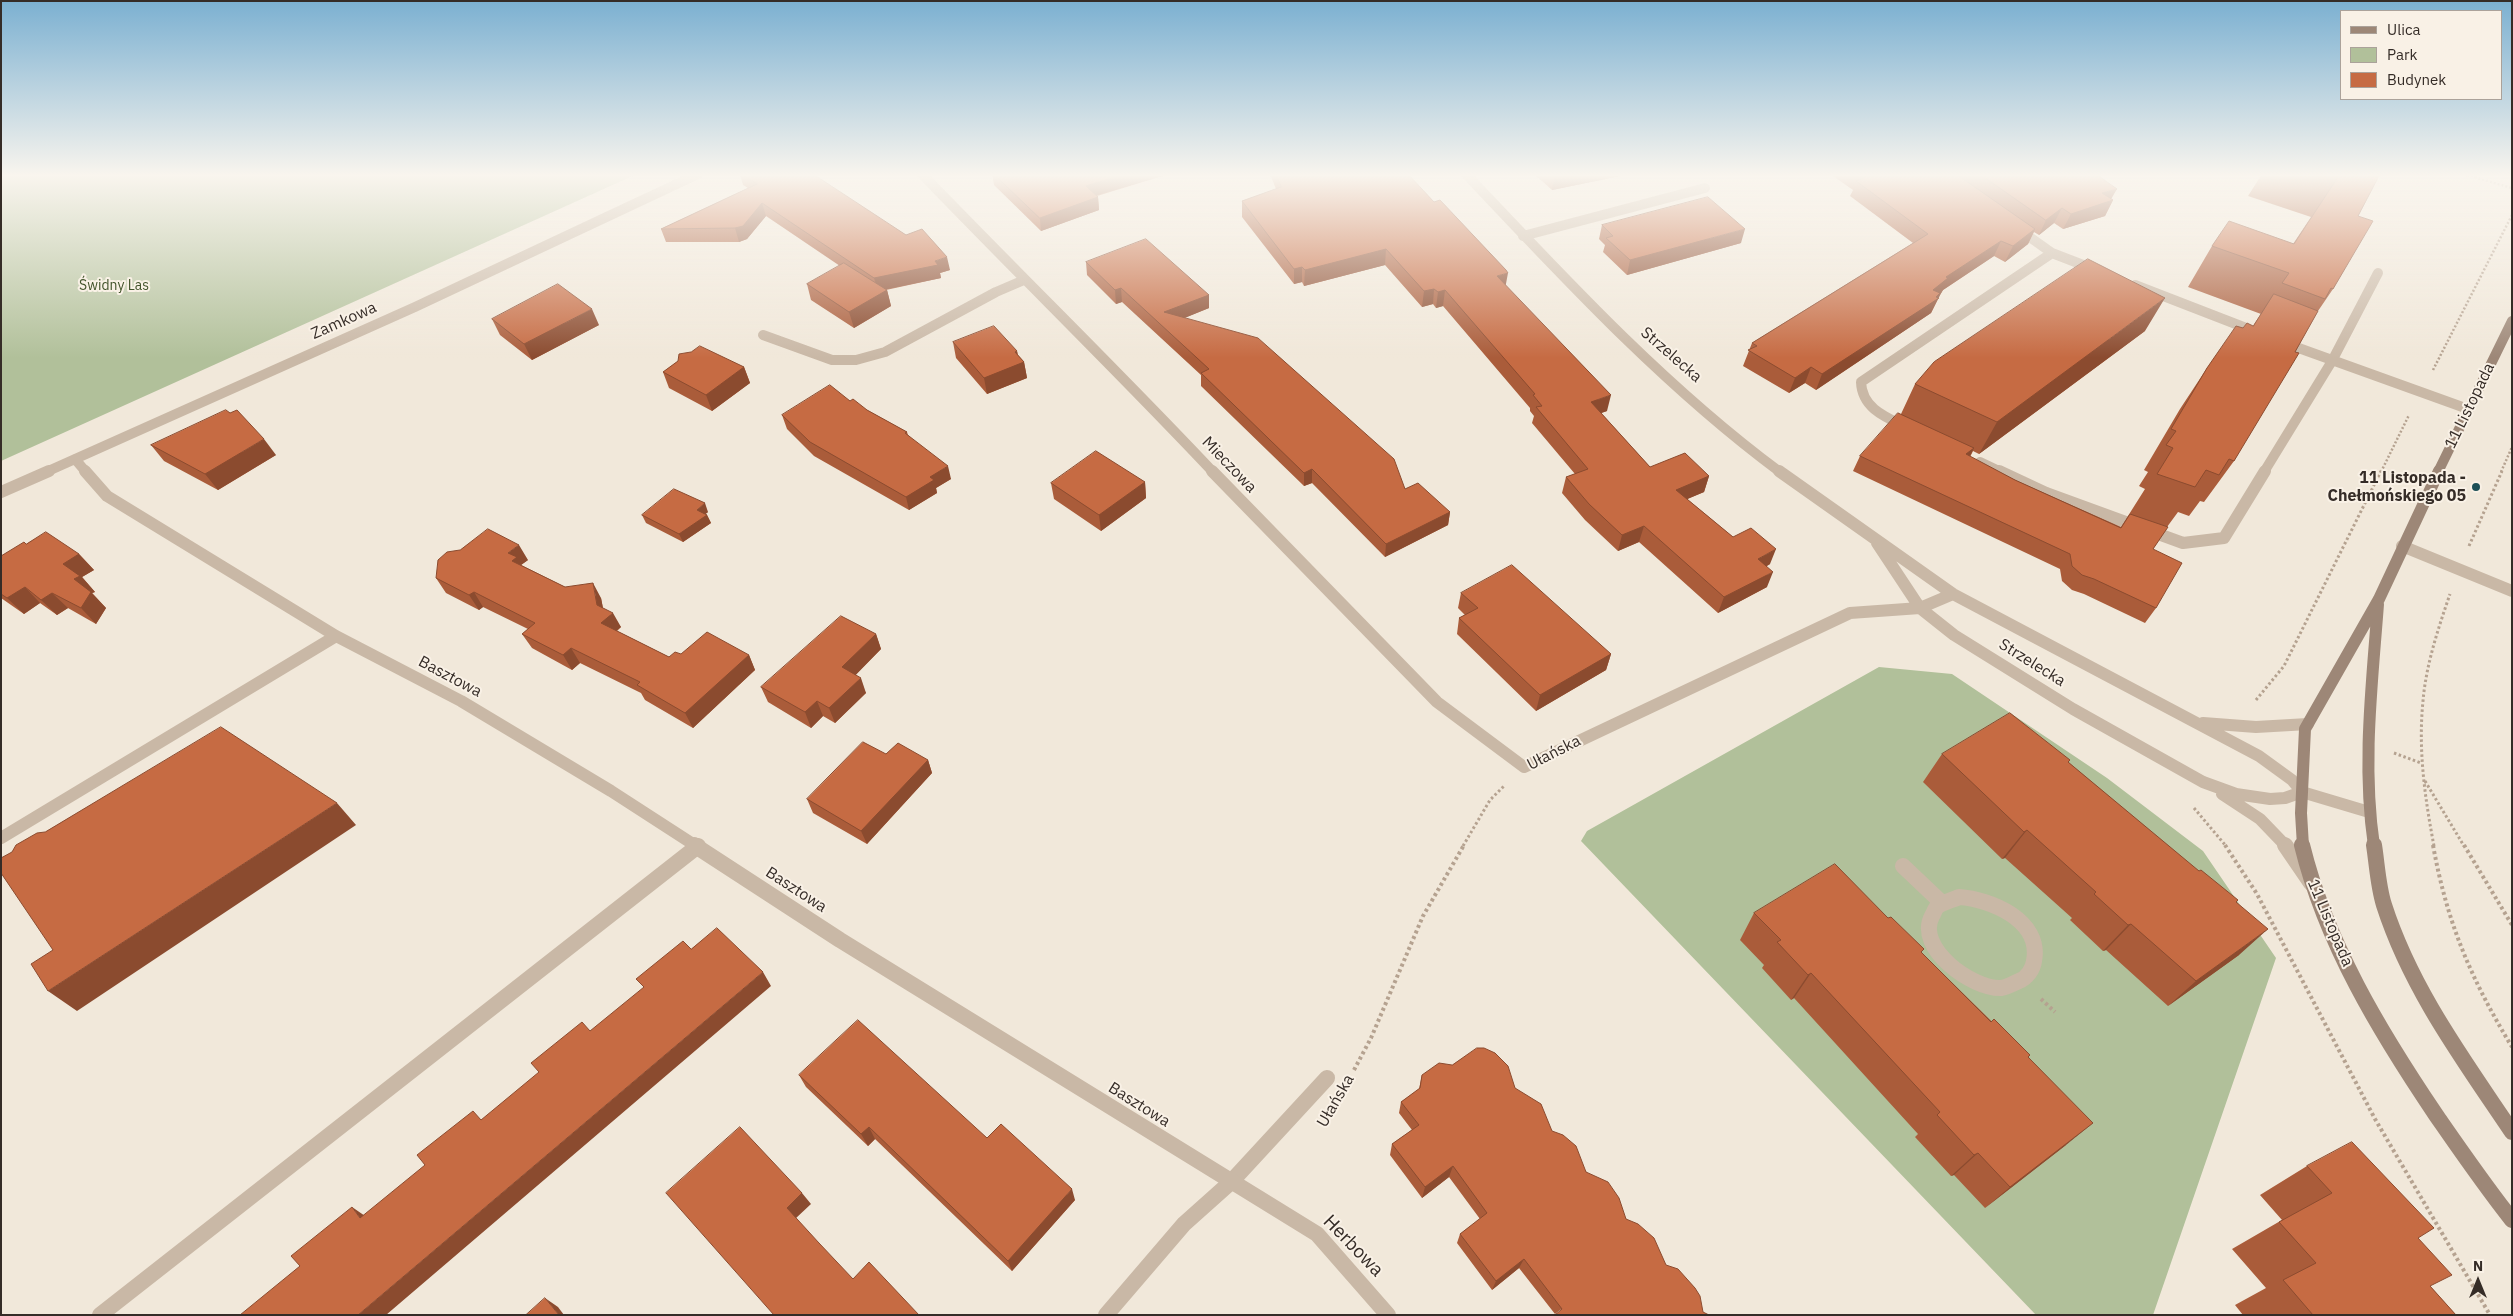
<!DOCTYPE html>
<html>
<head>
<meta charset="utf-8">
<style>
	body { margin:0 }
	#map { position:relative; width:2513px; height:1316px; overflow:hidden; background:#f1e8da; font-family:"IBM Plex Sans",sans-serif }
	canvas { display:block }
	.frame { position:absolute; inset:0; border:2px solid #352c27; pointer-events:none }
	.legend { position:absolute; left:2340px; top:10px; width:162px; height:90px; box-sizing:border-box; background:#f9f1e6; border:1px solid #aba29a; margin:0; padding:6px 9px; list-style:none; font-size:15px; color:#352c27 }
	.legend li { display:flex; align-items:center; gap:10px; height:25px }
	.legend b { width:25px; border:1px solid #aba29a }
	.north { position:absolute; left:2453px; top:1256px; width:50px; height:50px; -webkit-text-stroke:4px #f9f1e6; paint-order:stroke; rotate:0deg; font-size:14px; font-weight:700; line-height:20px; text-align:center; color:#352c27 }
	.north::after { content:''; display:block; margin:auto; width:18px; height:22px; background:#352c27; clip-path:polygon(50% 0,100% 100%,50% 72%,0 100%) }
</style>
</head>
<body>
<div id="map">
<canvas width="2513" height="1316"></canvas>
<div class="frame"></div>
<ul class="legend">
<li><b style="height:6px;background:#9d8777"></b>Ulica</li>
<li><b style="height:14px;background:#b1c09a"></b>Park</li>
<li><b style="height:14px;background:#c66b43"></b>Budynek</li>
</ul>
<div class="north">N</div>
</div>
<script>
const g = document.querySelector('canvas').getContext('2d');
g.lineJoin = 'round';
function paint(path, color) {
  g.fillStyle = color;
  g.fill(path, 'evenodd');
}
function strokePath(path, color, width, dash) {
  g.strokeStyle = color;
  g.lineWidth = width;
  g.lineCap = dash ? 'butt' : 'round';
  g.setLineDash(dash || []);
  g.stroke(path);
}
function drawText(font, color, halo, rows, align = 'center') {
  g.font = font + ' "IBM Plex Sans",sans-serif';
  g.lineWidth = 4;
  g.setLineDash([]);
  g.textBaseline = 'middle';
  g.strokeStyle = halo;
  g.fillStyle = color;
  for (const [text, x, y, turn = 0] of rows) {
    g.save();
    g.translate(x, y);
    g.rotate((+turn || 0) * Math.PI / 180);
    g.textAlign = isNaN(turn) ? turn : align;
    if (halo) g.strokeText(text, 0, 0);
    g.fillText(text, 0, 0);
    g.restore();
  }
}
const green = new Path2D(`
	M1 174H637L1 461Z
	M1879 667 1952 674 2107 778 2203 851 2276 958 2153 1315H2036L1581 841 1587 831Z`);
const pathFar2 = new Path2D(`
	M2463 174 2512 188
	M2433 370 2512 215
	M2381 472 2409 415
	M2501 472 2512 447`);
const pathFar1 = new Path2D(`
	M2469 546 2502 471
	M2256 700 2284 666 2381 471
	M2394 753 2421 763
	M2425 781 2464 846
	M2194 808 2226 846
	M1463 846 1490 800 1505 785
	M2434 846C2425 799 2418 750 2423 701 2426 665 2438 629 2450 594`);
const path = new Path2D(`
	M2225 845 2257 894 2375 1119 2490 1315
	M2433 845C2447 923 2471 979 2512 1047
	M2464 845 2512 925
	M2041 999 2055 1012
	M1354 1070 1371 1038 1423 916 1464 845`);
const laneFar2 = new Path2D(`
	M2017 228 2052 253 2096 270
	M1523 236 1705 188
	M2135 285 2259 333
	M763 335 832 360H856L885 352 996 292 1024 280
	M2282 342 2468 409
	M1906 427C1885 417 1862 408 1861 382L2052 253
	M1980 462 2001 472
	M2264 472 2332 361 2378 273`);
const laneFar1 = new Path2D(`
	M1999 471 2046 493 2183 543 2224 538 2265 471
	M2402 546 2512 591`);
const lane = new Path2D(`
	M1231 1182 1327 1078
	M100 1315 698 846`);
const streetFar2 = new Path2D(`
	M922 174C1018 274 1118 371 1213 472
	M1466 174C1565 279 1664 386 1780 472
	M75 459 86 472
	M46 472 415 307 698 174`);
const streetFar1 = new Path2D(`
	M85 471 107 496 336 636 461 701 611 791 696 846
	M1212 471 1437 702 1524 767 1850 613 1920 608 1953 594
	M1779 471 1953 594 2259 756 2292 780 2302 792 2369 812
	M1 492 49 471
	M1877 543 1920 608 1954 635 2073 709 2203 782 2236 794 2270 799 2285 798 2302 792
	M2203 723 2256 727 2308 724
	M2222 794 2260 819 2286 846
	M1 838 336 636`);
const street = new Path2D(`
	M694 845 840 940 1317 1234 1388 1315
	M2285 845 2311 883
	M1903 866 1942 903
	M1959 897C1990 899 2042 920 2034 961 2033 969 2027 978 2019 981 2014 983 2007 987 2001 988 1972 989 1915 948 1932 916 1934 913 1935 908 1938 906 1944 902 1953 900 1959 897Z
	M1106 1315 1184 1224 1231 1182`);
const secondaryFar2 = new Path2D(`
	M2438 472 2512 321`);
const secondaryFar1 = new Path2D(`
	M2303 846 2301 813 2305 729 2379 599 2439 471
	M2374 846C2362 765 2372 685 2378 604`);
const secondary = new Path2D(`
	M2302 845C2326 943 2380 1032 2436 1115 2461 1151 2485 1186 2512 1220
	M2374 845C2377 864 2378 886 2384 905 2411 989 2463 1059 2512 1132`);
const wall = new Path2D(`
	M740 174H813L950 270 940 273 941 278 886 290H887L891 306 854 328 811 300 807 284 840 266 766 216 747 239 739 242H666L661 229 748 188 743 185Z
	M992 174H1169L1097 196 1098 197 1099 210 1041 231 994 185Z
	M1270 174H1408L1506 286 1607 411 1601 413 1650 467 1709 476 1704 492 1687 499 1733 537 1770 564 1767 566V587L1718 613 1639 542 1618 551 1585 520 1562 493 1566 477 1575 474 1532 423 1534 416 1530 411V408L1443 306 1436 308 1433 304 1422 307 1385 265 1304 286 1302 282 1294 284 1242 217V201L1276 189Z
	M1534 174H1630L1552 190Z
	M1830 174H2096L2111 199 2113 200 2105 216 2063 229 2054 223 2039 235 2034 232 2028 244 2005 262 1994 256 1943 290 1940 295 1931 313 1816 390 1805 383 1789 393 1743 366 1752 343 1913 243 1850 196 1853 190Z
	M2262 174H2380L2358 216 2333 289 2318 311 2234 461 2204 502 2200 501 2189 516 2178 512 2167 527 2153 549 2156 608 2145 623 2084 594 2072 590 2062 581 2060 569 1853 471 1860 456 1901 414 1915 384 2145 331 1979 454 1973 451 1970 457 2015 480 2121 527 2145 489 2139 486 2148 472 2144 470 2180 409 2207 368 2243 328 2253 326 2261 314 2188 287 2212 246 2293 244 2311 217 2248 196Z
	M1602 225 1741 243 1627 275 1603 252 1605 245 1599 239Z
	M1086 262 1209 295V308L1184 318 1405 489 1450 512 1448 525 1385 557 1312 483 1304 486 1201 386V375L1122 302 1116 304 1087 275Z
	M492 319 599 325 532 360 500 335Z
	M953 342 1017 351 1018 355 1024 362 1027 378 987 394 956 358Z
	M691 352 744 367 750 383 712 411 669 388 663 372Z
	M850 401 867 410 907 432 908 435 951 479 936 488 937 493 909 510 814 456 787 429 782 415Z
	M151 445 276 455 218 490 164 461Z
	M1145 482 1146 498 1101 531 1054 499 1051 483Z
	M708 512 705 514 707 515 711 523 683 542 646 523 642 515Z
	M26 544 79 554 94 570 82 577 95 592 92 593 106 608 96 624 68 608 57 615 40 603 24 614 1 598V556Z
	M460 550 528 560 521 565 565 587 601 598 603 608 621 627 617 631 669 657 681 654 749 655 755 670 693 728 645 700 641 693 580 663 572 670 532 648 522 634 528 629 483 607 479 610 446 593 436 578Z
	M1461 593 1611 654 1606 670 1536 711 1457 634 1459 618 1465 615 1458 608Z
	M876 634 881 649 855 675 866 693 835 723 823 716 811 728 768 702 761 687Z
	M886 754 928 760 932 773 867 844 813 813 807 799Z
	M1942 754 2068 762 2236 903 2239 955 2168 1006 2106 950 2103 951 2070 920 2072 918 2005 858 2002 859 1923 782Z
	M1754 913 1922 953 2028 1057 2066 1145 1985 1208 1954 1175 1951 1176 1915 1137 1918 1134 1794 998 1791 1000 1762 968 1764 965 1740 940Z
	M799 1075 987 1138 1075 1200 1012 1271 875 1139 868 1146 806 1087Z
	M1422 1075 1515 1088 1626 1219 1654 1238 1555 1314 1519 1268 1492 1290 1457 1243 1460 1234 1480 1219 1449 1177 1422 1198 1390 1155 1392 1144 1412 1130 1399 1113 1401 1102 1419 1089Z
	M2307 1166 2418 1238 2430 1286 2456 1315H2243L2235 1305 2266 1288 2232 1249 2282 1220 2260 1195Z`);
const shadedWall = new Path2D(`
	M1125 174H1169L1087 198 1086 186Z
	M1560 174H1630L1552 190 1555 175Z
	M2117 189 2110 201 2113 200 2105 216 2063 229 2071 214 2102 193Z
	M1098 197 1099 210 1041 231 1040 218Z
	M762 203 766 216 747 239 739 242 735 228Z
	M2062 208 2054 223 2039 235 2046 220Z
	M1745 229 1741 243 1627 275 1630 260Z
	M2035 229 2028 244 2005 262 2013 246Z
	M2001 241 1994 256 1943 290 1940 295 1931 313 1816 390 1822 374 1946 277Z
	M1386 249 1385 265 1304 286 1305 270Z
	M947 257 950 270 940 273 941 278 878 291 874 278 935 261Z
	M1302 267V282L1294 284V269Z
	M1508 273 1505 289 1497 276Z
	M1121 288 1122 302 1116 304 1115 290Z
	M1434 289 1433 304 1422 307 1424 291Z
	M887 290 891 306 854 328 849 312Z
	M1445 290 1443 306 1436 308 1438 292Z
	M1209 295V308L1165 326 1164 312Z
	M2165 298 2145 331 1979 454 1997 422Z
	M592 309 599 325 532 360 524 344Z
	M1017 351 1019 364 1024 362 1027 378 987 394 984 378Z
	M744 367 750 383 712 411 706 395Z
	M1811 367 1805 383 1789 393 1795 378Z
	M1611 395 1607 411 1587 418 1591 402Z
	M264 439 276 455 218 490 205 474Z
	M1974 448 1966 464V454Z
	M948 466 951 479 936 488 937 493 909 510 906 497 930 477Z
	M1312 469V483L1304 486V473Z
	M1709 476 1704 492 1671 506 1676 490Z
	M1145 482 1146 498 1101 531 1099 515Z
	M705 503 708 512 701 518 697 510Z
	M1450 512 1448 525 1385 557 1386 544Z
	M707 515 711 523 683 542 679 534Z
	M1644 526 1639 542 1618 551 1622 535Z
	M519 545 528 560 521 565 512 561 508 553Z
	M1776 549 1770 564 1752 574 1758 559Z
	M79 554 94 570 82 577 95 592 92 593 106 608 96 624 81 608 74 579 63 564Z
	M1773 572 1767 587 1718 613 1724 597Z
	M593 583 601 598 605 619 613 613 621 627 609 637 601 623Z
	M25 587 40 603 24 614 7 598Z
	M474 592 483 607 479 610 469 595Z
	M52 593 68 608 57 615 41 600Z
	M876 634 881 649 848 683 842 667Z
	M571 648 580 663 572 670 563 655Z
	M1611 654 1606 670 1536 711 1540 695Z
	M749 655 755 670 693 728 685 713Z
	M861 678 866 693 835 723 829 708Z
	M817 701 823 716 811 728 805 712Z
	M928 760 932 773 867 844 861 831Z
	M337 803 356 825 77 1011 48 991Z
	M2027 830 2005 858 2002 859 2024 832Z
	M2131 924 2106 950 2103 951 2128 925Z
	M2268 929 2239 955 2168 1006 2196 981Z
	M763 972 771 986 386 1315H358Z
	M1811 973 1794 998 1791 1000 1808 975Z
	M2093 1123 2066 1145 1985 1208 2010 1187Z
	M869 1127 875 1139 868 1146 861 1134Z
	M1978 1153 1954 1175 1951 1176 1974 1155Z
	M1453 1166 1449 1177 1422 1198 1425 1187Z
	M1072 1189 1075 1200 1012 1271 1008 1261Z
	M802 1193 811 1204 795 1219 787 1208Z
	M352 1207 368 1218H360Z
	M1524 1259 1519 1268 1492 1290 1496 1281Z
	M545 1298 558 1307 564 1315H559Z`);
const building = new Path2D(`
	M741 174H813L906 235 922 229 947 257 935 261 938 265 874 278 762 203 743 226 735 228 661 229 757 184Z
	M994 174H1125L1086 186 1098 197 1040 218Z
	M1276 174H1408L1434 202 1440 200 1506 270 1508 273 1497 276 1611 395 1591 402 1650 467 1685 453 1709 476 1676 490 1733 537 1751 528 1776 549 1758 559 1773 572 1724 597 1644 526 1622 535 1589 504 1566 477 1588 469 1536 407 1542 406 1533 395 1535 394 1445 290 1438 292 1434 289 1424 291 1386 249 1305 270 1302 267 1294 269 1242 201 1281 187Z
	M1857 174H1956L2035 229 2013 246 2001 241 1946 277 1948 278 1933 290 1940 293 1936 297 1939 298 1822 374 1811 367 1795 378 1748 350 1757 346 1752 343 1928 234 1856 181 1864 178Z
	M1980 174H2096L2117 189 2102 193 2113 200 2071 214 2062 208 2046 220Z
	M2328 174H2380L2358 216 2373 221 2333 289 2331 288 2325 299 2282 283 2289 273 2212 246 2229 221 2294 244 2338 177Z
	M1708 197 1745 229 1630 260 1606 238 1613 236 1602 225Z
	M1146 239 1209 295 1164 312 1258 338 1394 459 1405 489 1418 483 1450 512 1386 544 1312 469 1304 473 1201 373 1209 369 1121 288 1115 290 1086 262Z
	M2088 259 2165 298 1997 422 1915 384 1934 362Z
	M844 263 887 290 849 312 807 284Z
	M558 284 592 309 524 344 492 319Z
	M2274 294 2318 311 2295 352 2299 353 2234 461 2229 459 2219 475 2206 470 2195 487 2157 474 2173 448 2166 445 2176 431 2171 429 2207 368 2236 326 2243 328 2247 323 2253 326Z
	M994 326 1017 351 1015 352 1024 362 984 378 953 342Z
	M700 346 744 367 706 395 663 372 678 361 679 354 691 352Z
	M830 385 850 401 853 399 867 410 907 432 905 433 948 466 930 477 934 480 906 497 810 442 782 415Z
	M226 410 230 413 237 410 264 439 205 474 151 445Z
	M1898 413 1974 448 1966 454 2015 480 2121 528 2130 514 2168 527 2153 549 2182 563 2156 608 2094 579 2082 575 2072 566 2070 554 1860 456Z
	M1096 451 1145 482 1099 515 1051 483Z
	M674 489 705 503 697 510 707 515 679 534 642 515Z
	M488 529 519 545 508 553 517 557 512 561 565 587 593 583 597 605 613 613 601 623 669 657 675 652 681 654 707 632 749 655 685 713 637 685 640 682 571 648 563 655 522 634 535 623 474 592 469 595 436 578 438 560 447 552 460 550Z
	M46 532 79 554 63 564 80 576 74 579 91 592 81 608 52 593 41 600 25 587 7 598 1 594V556L24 542 26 544Z
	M1512 565 1611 654 1540 695 1459 618 1478 608 1461 593Z
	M841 616 876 634 842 667 861 678 829 708 817 701 805 712 761 687Z
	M2010 713 2070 760 2068 762 2199 871 2201 870 2238 900 2236 902 2268 929 2196 981 2131 924 2128 925 2094 894 2096 892 2027 830 2024 832 1942 754Z
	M221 727 337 803 48 991 31 964 53 950 1 873V858L12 852 16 845 37 833 45 832Z
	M863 742 886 754 898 743 928 760 861 831 807 799Z
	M1835 864 1888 918 1891 917 1924 949 1921 952 1991 1022 1994 1019 2030 1055 2028 1057 2093 1123 2010 1187 1978 1153 1974 1155 1937 1115 1940 1112 1811 973 1808 975 1777 942 1781 940 1754 913Z
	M717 928 763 972 358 1315H240L300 1266 291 1256 352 1207 360 1218 425 1165 417 1155 473 1111 481 1120 539 1072 531 1063 582 1022 590 1031 644 987 636 979 683 941 691 949Z
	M858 1020 987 1138 1001 1124 1072 1189 1008 1261 869 1127 861 1134 799 1075Z
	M1477 1048H1484L1495 1053 1508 1066 1515 1088 1541 1104 1552 1131 1563 1135 1576 1146 1586 1172 1608 1182 1619 1198 1626 1219 1638 1224 1654 1238 1666 1265 1678 1269 1695 1288 1700 1296 1703 1312 1709 1315H1555L1562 1309 1524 1259 1496 1281 1460 1234 1487 1213 1453 1166 1425 1187 1392 1144 1419 1125 1401 1102 1420 1088 1422 1075 1439 1063 1452 1065Z
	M740 1127 802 1193 787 1208 819 1243 853 1279 869 1262 919 1315H774L666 1193Z
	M2352 1142 2434 1228 2418 1238 2452 1275 2430 1286 2456 1315H2313L2283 1280 2316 1263 2279 1222 2332 1193 2307 1166Z
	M545 1298 559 1315H526Z`);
const markers = [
	[2476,487,5,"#1d4f56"]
];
const farParknames = [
	["Świdny Las",114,286]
];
const streetNames = [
	["Zamkowa",344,321,-24],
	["Strzelecka",1671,355,41],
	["11 Listopada",2470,406,-64],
	["Mieczowa",1229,465,46],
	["Strzelecka",2032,663,32],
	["Basztowa",450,677,28],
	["Ułańska",1554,753,-27],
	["Basztowa",796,890,33],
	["11 Listopada",2330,923,67],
	["Ułańska",1336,1101,-60],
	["Basztowa",1139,1105,32]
];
const poiNames = [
	["11 Listopada -",2466,478],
	["Chełmońskiego 05",2466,496]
];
const nearStreetnames = [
	["Herbowa",1353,1246,46]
];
paint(green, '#b1c09a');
strokePath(pathFar2, '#b5a290', 2.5, [2, 2]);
strokePath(pathFar1, '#b5a290', 3, [2.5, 2.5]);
strokePath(path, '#b5a290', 4, [3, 3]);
strokePath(laneFar2, '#c9b8a6', 10);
strokePath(laneFar1, '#c9b8a6', 12);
strokePath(lane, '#c9b8a6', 16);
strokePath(streetFar2, '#c9b8a6', 10);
strokePath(streetFar1, '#c9b8a6', 12);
strokePath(street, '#c9b8a6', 16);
strokePath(secondaryFar2, '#9d8777', 10);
strokePath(secondaryFar1, '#9d8777', 12);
strokePath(secondary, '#9d8777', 16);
paint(wall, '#aa5c3a');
paint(shadedWall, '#8b4b2f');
paint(building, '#c66b43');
strokePath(building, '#8b4b2f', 1);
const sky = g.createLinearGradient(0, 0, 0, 358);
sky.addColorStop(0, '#7bb0d1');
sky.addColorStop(0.49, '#f9f5ee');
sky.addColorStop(1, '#f9f5ee00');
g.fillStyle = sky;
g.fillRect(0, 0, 2513, 358);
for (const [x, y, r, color] of markers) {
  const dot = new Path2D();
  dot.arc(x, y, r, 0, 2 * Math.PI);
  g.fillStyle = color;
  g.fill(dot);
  strokePath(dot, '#f9f1e6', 2);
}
drawText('14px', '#42532b', '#f9f1e6', farParknames);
drawText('16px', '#352c27', '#f9f1e6', streetNames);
drawText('bold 16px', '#352c27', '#f9f1e6', poiNames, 'right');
drawText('19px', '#352c27', '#f9f1e6', nearStreetnames);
</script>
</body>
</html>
